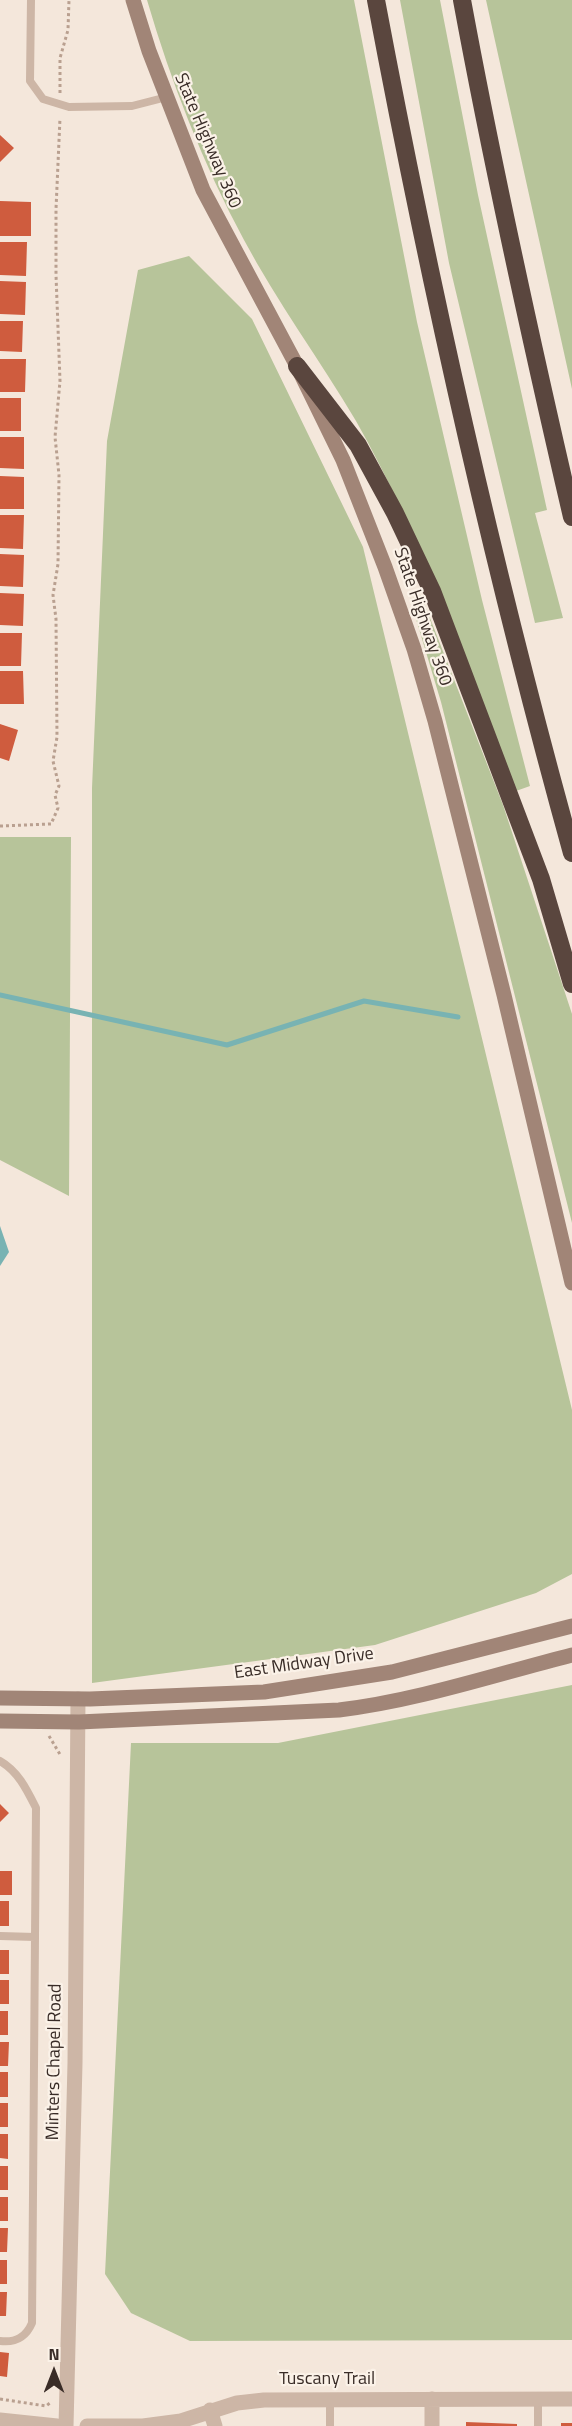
<!DOCTYPE html>
<html>
<head>
<meta charset="utf-8">
<style>
	body { margin:0 }
	#map { position:relative; width:572px; height:2426px; overflow:hidden; background:#f4e7db; font-family:"Titillium Web",sans-serif }
	canvas { display:block }
	.north { position:absolute; left:24px; top:2342px; width:60px; height:60px; -webkit-text-stroke:4px #fbf2e8; paint-order:stroke; rotate:0deg; font-size:16px; font-weight:700; line-height:24px; text-align:center; color:#392c27 }
	.north::after { content:''; display:block; margin:auto; width:21px; height:27px; background:#392c27; clip-path:polygon(50% 0,100% 100%,50% 72%,0 100%) }
</style>
</head>
<body>
<div id="map">
<canvas width="572" height="2426"></canvas>
<div class="north">N</div>
</div>
<script>
const g = document.querySelector('canvas').getContext('2d');
g.lineJoin = 'round';
function paint(path, color) {
  g.fillStyle = color;
  g.fill(path, 'evenodd');
}
function strokePath(path, color, width, dash) {
  g.strokeStyle = color;
  g.lineWidth = width;
  g.lineCap = dash ? 'butt' : 'round';
  g.setLineDash(dash || []);
  g.stroke(path);
}
function drawText(font, color, halo, rows, align = 'center') {
  g.font = font + ' "Titillium Web",sans-serif';
  g.lineWidth = 4.5;
  g.setLineDash([]);
  g.textBaseline = 'middle';
  g.strokeStyle = halo;
  g.fillStyle = color;
  for (const [text, x, y, turn = 0] of rows) {
    g.save();
    g.translate(x, y);
    g.rotate((+turn || 0) * Math.PI / 180);
    g.textAlign = isNaN(turn) ? turn : align;
    if (halo) g.strokeText(text, 0, 0);
    g.fillText(text, 0, 0);
    g.restore();
  }
}
const green = new Path2D(`
	M147 0H354L417 322 482 600 530 786 516 791 400 506C386 477 372 449 356 421 320 360 277 302 244 240 203 164 171 82 147 0Z
	M400 0H440L478 195 547 510 535 513 563 618 535 623 449 263Z
	M486 0H572V389Z
	M189 256 252 319 363 547 572 1410V1574L536 1593 375 1645 92 1683V788L107 441 138 270Z
	M421 595 503 805 572 1014V1223L441 702 410 599Z
	M0 837H71L69 1196 0 1160Z
	M572 1685V2340L190 2341 131 2313 105 2274 131 1743H278Z`);
const water = new Path2D(`
	M0 1226 9 1252 0 1266Z`);
const stream = new Path2D(`
	M0 995 227 1045 364 1001 458 1017`);
const building = new Path2D(`
	M0 135 14 148 0 162Z
	M0 201 31 202V236H0Z
	M0 242H27L26 276 0 275Z
	M0 281 26 282 25 315 0 314Z
	M0 321H23L22 352 0 351Z
	M0 359H26L25 392H0Z
	M0 398H21V431H0Z
	M0 437H24V469L0 468Z
	M0 476 24 477V509H0Z
	M0 515H24L23 549 0 548Z
	M0 554 24 555 23 587 0 586Z
	M0 593 24 594 23 626 0 625Z
	M0 633H22L21 666H0Z
	M0 671H23L24 704H0Z
	M0 724 18 730 9 761 0 758Z
	M0 1804 9 1813 0 1822Z
	M0 1871H12V1895H0Z
	M0 1901H9V1926H0Z
	M0 1950H9V1974H0Z
	M0 1980H9V2004H0Z
	M0 2011H8V2035H0Z
	M0 2042H9L8 2066H0Z
	M0 2072H8V2097H0Z
	M0 2103H8V2127H0Z
	M0 2134H8V2159L0 2158Z
	M0 2166H8V2190H0Z
	M0 2197H8V2221H0Z
	M0 2228H8L7 2252H0Z
	M0 2260H7V2284H0Z
	M0 2292H7L6 2316H0Z
	M0 2352 9 2353 7 2377 0 2376Z
	M466 2422 517 2424V2426H466Z
	M561 2423H572V2426H561Z`);
const path = new Path2D(`
	M60 93V58L68 30 69 0
	M0 826 51 824 58 808 55 795 59 786 53 761 57 737 56 619 53 595 58 564 59 475 55 437 60 381 56 275V209L60 118
	M49 1736 61 1756
	M0 2399 46 2406 50 2403`);
const service = new Path2D(`
	M31 0 30 81 43 99 69 107 132 106 167 97
	M0 1761C18 1771 27 1790 36 1808L32 2323C26 2337 16 2343 0 2341
	M0 1936 35 1937
	M330 2426V2400
	M538 2426V2399`);
const minor = new Path2D(`
	M210 2410 215 2426
	M0 2420 57 2426
	M66 2426 75 2063 78 1699
	M87 2426H143L181 2421 237 2403 264 2400 572 2399
	M432 2426V2399`);
const secondary = new Path2D(`
	M133 0 149 51 203 190 297 366 343 460 385 567 414 649 435 721 504 995 572 1283
	M0 1698 90 1699 264 1692 392 1672 572 1626
	M0 1721 79 1722 339 1710C416 1701 497 1674 572 1655`);
const motorway = new Path2D(`
	M376 0C430 287 494 572 572 853
	M462 0C494 173 532 345 572 517
	M297 366 358 445 395 513 432 591 541 879 572 984`);
const streetNames = [
	["State Highway 360",207,141,67],
	["State Highway 360",422,617,71],
	["East Midway Drive",304,1664,-8],
	["Minters Chapel Road",55,2062,-89],
	["Tuscany Trail",327,2380]
];
paint(green, '#b7c49a');
paint(water, '#78b3b3');
strokePath(stream, '#78b3b3', 5);
paint(building, '#cf5c3e');
strokePath(path, '#b9a090', 3, [3, 3]);
strokePath(service, '#cdb6a6', 8);
strokePath(minor, '#cdb6a6', 15);
strokePath(secondary, '#a18577', 15);
strokePath(motorway, '#5a463e', 18);
drawText('18px', '#392c27', '#fbf2e8', streetNames);
</script>
</body>
</html>
